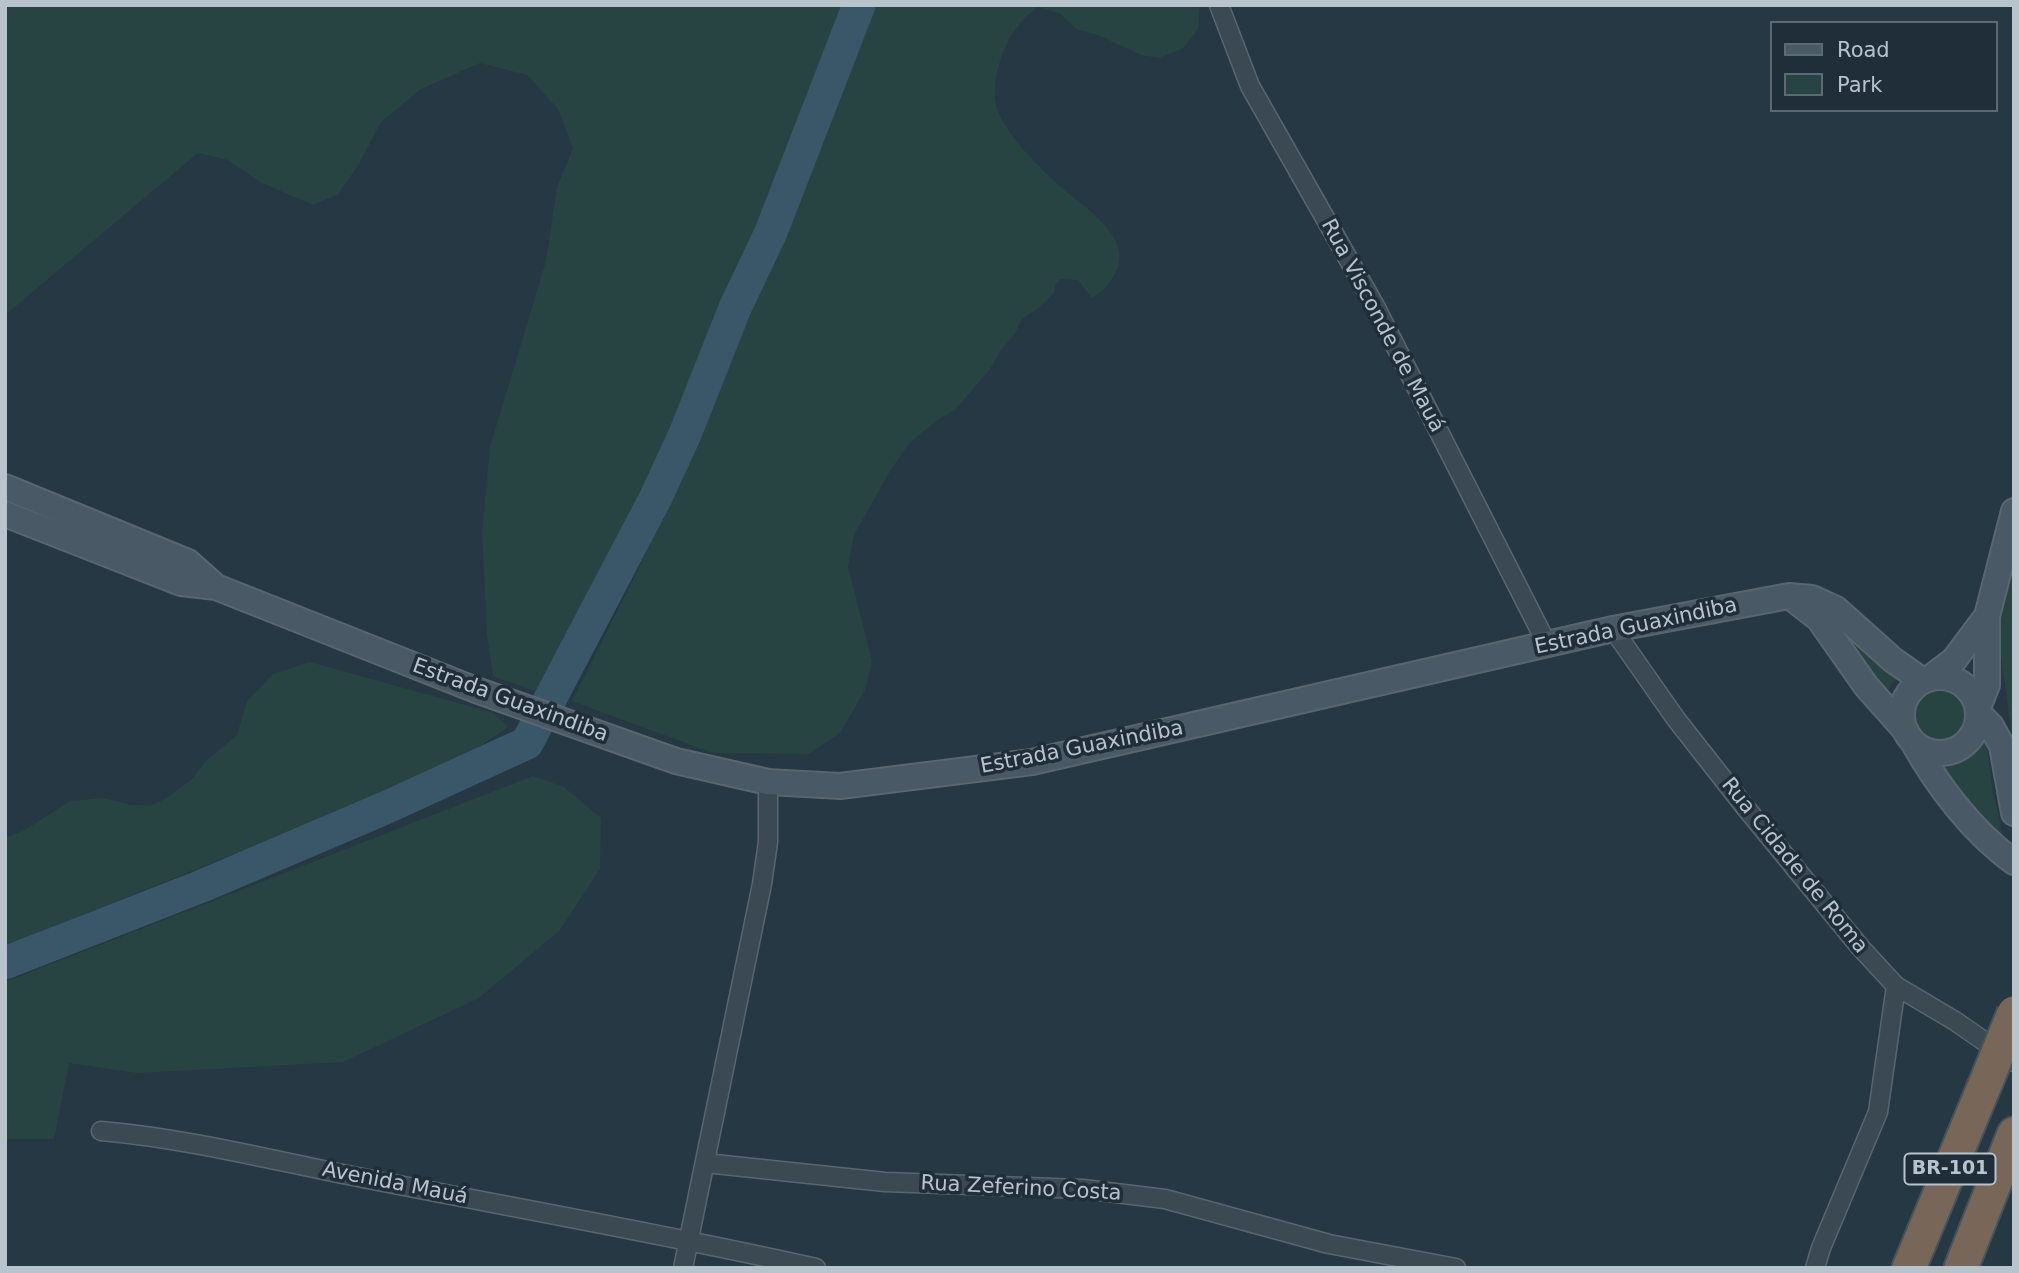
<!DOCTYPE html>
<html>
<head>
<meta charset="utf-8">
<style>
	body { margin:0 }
	#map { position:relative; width:2019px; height:1273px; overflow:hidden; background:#263843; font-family:"DejaVu Sans",sans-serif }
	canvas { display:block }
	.frame { position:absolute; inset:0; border:7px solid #b8c3cc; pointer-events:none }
	.legend { position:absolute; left:1770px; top:21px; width:228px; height:91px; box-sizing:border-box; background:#1f2e38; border:2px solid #5c6a73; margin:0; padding:9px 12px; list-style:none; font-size:21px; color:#b8c3cc }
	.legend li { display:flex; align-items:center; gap:14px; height:35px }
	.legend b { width:35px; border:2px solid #5c6a73 }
</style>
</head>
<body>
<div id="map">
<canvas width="2019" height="1273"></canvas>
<div class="frame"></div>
<ul class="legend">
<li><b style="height:9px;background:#495965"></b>Road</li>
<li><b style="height:19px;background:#284442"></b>Park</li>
</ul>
</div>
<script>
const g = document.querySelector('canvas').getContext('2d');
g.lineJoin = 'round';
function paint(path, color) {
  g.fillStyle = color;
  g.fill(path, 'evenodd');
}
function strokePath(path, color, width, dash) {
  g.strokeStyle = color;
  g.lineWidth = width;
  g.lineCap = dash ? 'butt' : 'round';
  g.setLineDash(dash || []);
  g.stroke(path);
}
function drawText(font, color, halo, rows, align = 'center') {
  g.font = font + ' "DejaVu Sans",sans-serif';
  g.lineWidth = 7;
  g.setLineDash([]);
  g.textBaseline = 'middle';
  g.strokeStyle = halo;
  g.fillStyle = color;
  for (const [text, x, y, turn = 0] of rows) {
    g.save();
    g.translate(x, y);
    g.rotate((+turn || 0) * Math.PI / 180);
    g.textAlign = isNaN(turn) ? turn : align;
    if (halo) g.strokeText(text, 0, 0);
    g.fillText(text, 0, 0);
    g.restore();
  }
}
const green = new Path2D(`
	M5 5H853L763 221 635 507 537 692 493 676 487 634 482 531 490 447 546 261 557 187 573 148 558 109 527 75 480 63 421 89 381 122 359 164 338 194 313 205 260 182 228 160 198 153 5 315Z
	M875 5H1200L1198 29 1183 48 1159 58 1141 55 1098 35 1076 29 1061 14 1038 7C1019 21 1009 36 1001 58 996 73 993 89 996 105 1002 130 1036 164 1054 181 1078 204 1143 239 1111 280 1105 288 1101 293 1092 298L1078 280 1061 279 1055 285 1054 293 1037 309 1022 319 1015 334 1000 351 990 369 956 409 939 419 910 442 890 471 854 535 848 567 872 661 865 690 840 733 809 754 713 753 572 701 639 568 756 301Z
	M2014 556V752L1997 625Z
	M1819 610 1856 638 1876 663 1901 675 1892 683 1886 697Z
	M310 662 494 713 508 727 480 746 466 761 5 946V838L25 830 70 801 103 798 131 805 150 806 167 798 192 779 205 762 237 735 247 701 273 674Z
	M1909 714a31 31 0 1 1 62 0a31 31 0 1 1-62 0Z
	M1986 741 1993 793 2005 845 1933 764C1956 767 1973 759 1986 741Z
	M533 776 564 787 601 818 600 869 559 931 479 998 343 1062 137 1073 69 1063 54 1139H5V982Z`);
const river = new Path2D(`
	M5 963 202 886 385 808 527 743 656 497 685 434 735 308 771 232 859 5`);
const street = new Path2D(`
	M1219 5 1250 86 1375 306 1548 646
	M1613 629 1676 719 1745 807 1860 947 1896 986 1955 1021 2014 1062
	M101 1131C193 1139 283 1163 373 1180 521 1209 669 1235 816 1268
	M705 1163 885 1182 1083 1189 1165 1199 1329 1244 1456 1268
	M683 1268 762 884 768 842V782
	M1815 1268 1821 1248 1878 1112 1896 986`);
const secondary = new Path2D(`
	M5 487 188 562 216 587
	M5 514 181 583 216 587 476 690 676 761 768 782 840 786 1032 762 1613 629 1789 596 1812 598 1836 609 1893 660 1923 681
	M1792 598 1819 619 1866 686 1906 731
	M1902 715a38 38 0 1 1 76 0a38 38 0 1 1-76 0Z
	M1929 679 1954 660 1987 616
	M1978 708 1987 685V616L2014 511
	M1978 713 1991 726 2002 746 2014 813
	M1913 742C1937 785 1973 833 2014 862`);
const highway = new Path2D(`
	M1909 1268 1991 1070
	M1961 1268 2014 1134`);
const highwayBridge = new Path2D(`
	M1991 1070 2014 1013`);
const shields = [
	[1950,1169,91]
];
const shieldNames = [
	["BR-101",1950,1169]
];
const streetNames = [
	["Rua Visconde de Mauá",1382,326,62],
	["Estrada Guaxindiba",1636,627,-12],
	["Estrada Guaxindiba",510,701,20],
	["Estrada Guaxindiba",1082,748,-11],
	["Rua Cidade de Roma",1794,866,51],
	["Avenida Mauá",395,1184,11],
	["Rua Zeferino Costa",1021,1189,3]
];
paint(green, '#284442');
strokePath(river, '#3a576a', 33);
strokePath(street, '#596670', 21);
strokePath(secondary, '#596670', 28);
strokePath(highway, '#45535d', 37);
strokePath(street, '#3b4952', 18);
strokePath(secondary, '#495965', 24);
strokePath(highway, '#786658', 33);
strokePath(highwayBridge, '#45535d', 37, []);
strokePath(highwayBridge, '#786658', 33);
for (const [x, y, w] of shields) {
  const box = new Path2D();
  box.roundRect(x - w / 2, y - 15.5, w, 31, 5);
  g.fillStyle = '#1f2e38';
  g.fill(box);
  strokePath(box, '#b8c3cc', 2);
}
drawText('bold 19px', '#b8c3cc', null, shieldNames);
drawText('21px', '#b8c3cc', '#1f2e38', streetNames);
</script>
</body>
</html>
